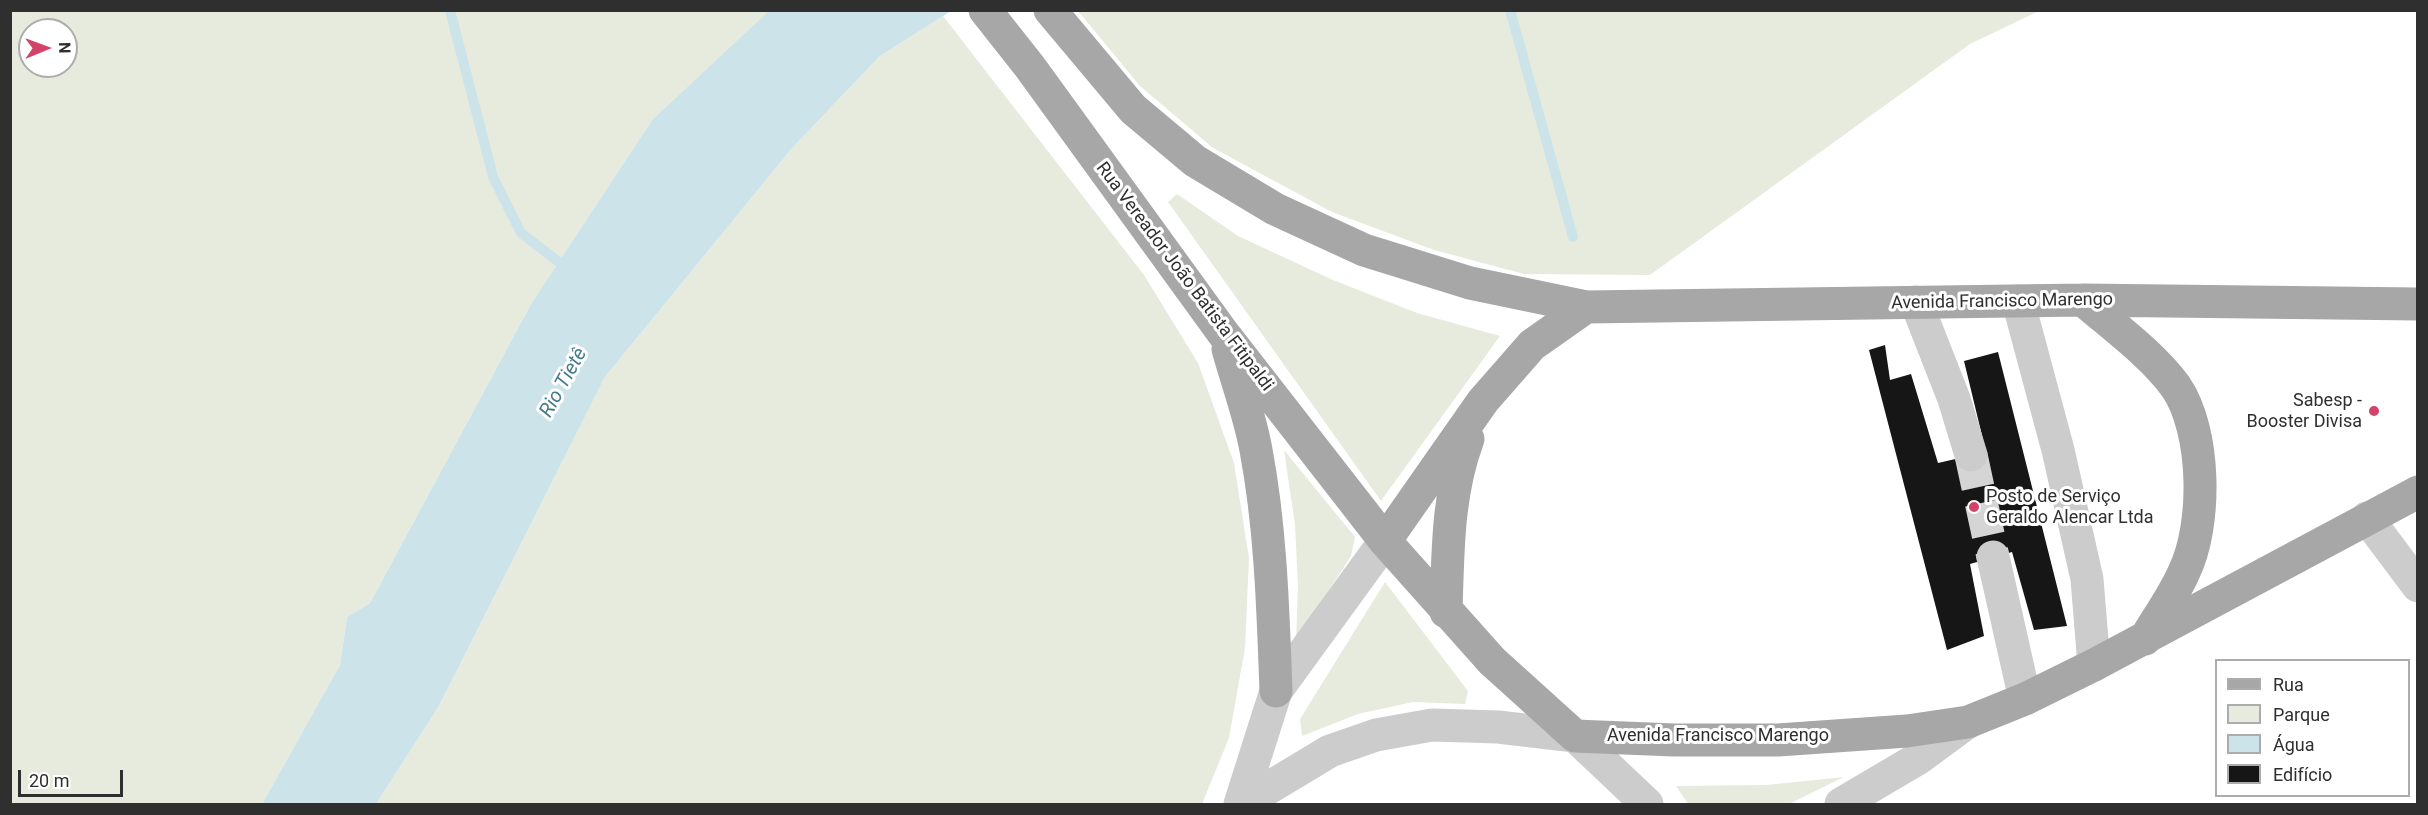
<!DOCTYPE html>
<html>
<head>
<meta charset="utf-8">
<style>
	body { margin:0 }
	#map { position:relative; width:2428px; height:815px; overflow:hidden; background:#fff; font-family:Roboto,sans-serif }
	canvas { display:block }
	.frame { position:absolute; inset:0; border:12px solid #2f2f2f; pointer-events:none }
	.legend { position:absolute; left:2215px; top:659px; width:195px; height:138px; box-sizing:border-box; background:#fff; border:2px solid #acacac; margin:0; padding:8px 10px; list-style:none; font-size:18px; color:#2f2f2f }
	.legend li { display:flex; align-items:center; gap:12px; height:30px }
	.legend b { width:30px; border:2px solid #acacac }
	.north { position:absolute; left:18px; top:18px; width:60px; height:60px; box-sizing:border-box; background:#fff; border:2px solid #acacac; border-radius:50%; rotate:89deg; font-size:16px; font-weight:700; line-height:24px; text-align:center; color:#2f2f2f }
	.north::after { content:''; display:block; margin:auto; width:21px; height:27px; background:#d44369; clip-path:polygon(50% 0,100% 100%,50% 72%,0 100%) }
	.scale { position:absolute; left:18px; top:770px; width:105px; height:27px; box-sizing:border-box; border:3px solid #2f2f2f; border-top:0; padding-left:8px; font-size:18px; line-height:21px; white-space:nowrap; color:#2f2f2f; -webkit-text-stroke:4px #fff; paint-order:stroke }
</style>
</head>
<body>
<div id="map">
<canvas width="2428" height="815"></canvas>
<div class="frame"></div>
<ul class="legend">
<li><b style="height:8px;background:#a7a7a7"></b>Rua</li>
<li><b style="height:16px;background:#e7ebde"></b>Parque</li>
<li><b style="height:16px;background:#cce3e9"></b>Água</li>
<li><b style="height:16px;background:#161616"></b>Edifício</li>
</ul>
<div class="north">N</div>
<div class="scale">20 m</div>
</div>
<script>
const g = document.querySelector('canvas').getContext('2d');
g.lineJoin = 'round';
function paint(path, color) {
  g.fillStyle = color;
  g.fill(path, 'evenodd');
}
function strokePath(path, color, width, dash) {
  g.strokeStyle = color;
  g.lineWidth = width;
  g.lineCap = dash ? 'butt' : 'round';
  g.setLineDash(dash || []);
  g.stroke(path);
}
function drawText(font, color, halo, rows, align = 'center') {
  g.font = font + ' Roboto,sans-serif';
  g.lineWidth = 6;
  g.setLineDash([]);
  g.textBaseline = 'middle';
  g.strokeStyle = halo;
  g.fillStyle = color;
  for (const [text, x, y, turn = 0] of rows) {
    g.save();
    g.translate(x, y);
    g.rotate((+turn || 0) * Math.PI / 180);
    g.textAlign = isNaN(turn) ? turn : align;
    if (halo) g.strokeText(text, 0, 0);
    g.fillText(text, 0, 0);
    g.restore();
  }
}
const green = new Path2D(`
	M10 11H770L652 120 531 304 370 603 347 617 340 665 262 804H11ZM30 30H66V66H30Z
	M1078 11H2039L1970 44 1650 275 1524 274 1434 250 1332 212 1213 148 1140 86Z
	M943 16 1144 275 1198 363 1234 463 1249 558 1245 648 1229 738 1202 804H376L439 706 605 377 793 147 880 56Z
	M1177 194 1238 236 1333 280 1417 313 1500 336 1381 501 1168 202Z
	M1284 450 1355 537 1351 556 1296 641 1298 585 1295 525Z
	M1385 582 1468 691 1465 704 1413 702 1358 714 1302 736 1300 719Z
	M1844 777 1789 804H1688L1676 786 1766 785Z`);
const water = new Path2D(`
	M770 10 951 11 880 56 793 147 605 377 439 706 376 804H262L340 665 347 617 370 603 531 304 652 120Z`);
const stream = new Path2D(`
	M450 10 493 177 521 233 568 269
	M1510 10 1573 237`);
const building = new Path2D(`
	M1885 345 1890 380 1911 374 1938 463 1986 452 1964 361 1998 352 2067 626 2034 630 2012 552 1970 564 1984 636 1947 650 1869 350Z`);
const minorTunnel = new Path2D(`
	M1971 455 1993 557`);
const minor = new Path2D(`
	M2018 301 2058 450 2087 579 2094 665
	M1916 302 1954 399 1971 455
	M2367 518 2418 586
	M1993 557 2025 699
	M1240 804 1276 691 1385 541
	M1242 804 1330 751 1376 735 1432 725 1498 727 1575 736 1647 804
	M1841 804 1919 758 1968 722`);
const major = new Path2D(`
	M985 10 1030 67 1223 333 1385 541 1492 661 1575 736 1674 740H1778L1907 731 1968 722 2025 699 2094 665 2418 492
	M1050 10 1133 109 1195 161 1275 209 1364 250 1470 283 1586 307 2083 300 2418 304
	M2083 300C2113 326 2153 355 2176 387 2206 431 2207 525 2184 572 2174 595 2158 617 2145 639
	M1228 349C1237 382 1250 416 1256 450 1271 530 1273 611 1276 691
	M1385 541 1483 401 1532 345 1586 307
	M1446 612C1448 553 1447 495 1468 439`);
const markers = [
	[2374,411,6,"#d44369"],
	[1974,507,6,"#d44369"]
];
const streetNames = [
	["Rua Vereador João Batista Fitipaldi",1184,277,53],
	["Avenida Francisco Marengo",2002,302,-1],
	["Avenida Francisco Marengo",1718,736]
];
const poiNames = [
	["Sabesp -",2362,401],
	["Booster Divisa",2362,422],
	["Posto de Serviço",1986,497,"left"],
	["Geraldo Alencar Ltda",1986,518,"left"]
];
const waterNames = [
	["Rio Tietê",564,383,-61]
];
paint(green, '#e7ebde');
paint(water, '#cce3e9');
strokePath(stream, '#cce3e9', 10);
paint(building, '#161616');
strokePath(minorTunnel, '#d5d5d5', 33, [33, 16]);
strokePath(minor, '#ccc', 33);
strokePath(major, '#a7a7a7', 33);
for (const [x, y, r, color] of markers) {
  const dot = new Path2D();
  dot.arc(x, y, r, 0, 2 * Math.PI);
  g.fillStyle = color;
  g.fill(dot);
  strokePath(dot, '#fff', 2);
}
drawText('18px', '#2f2f2f', '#fff', streetNames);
drawText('18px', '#2f2f2f', '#fff', poiNames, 'right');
drawText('italic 20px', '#457c89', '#fff', waterNames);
</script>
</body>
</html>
